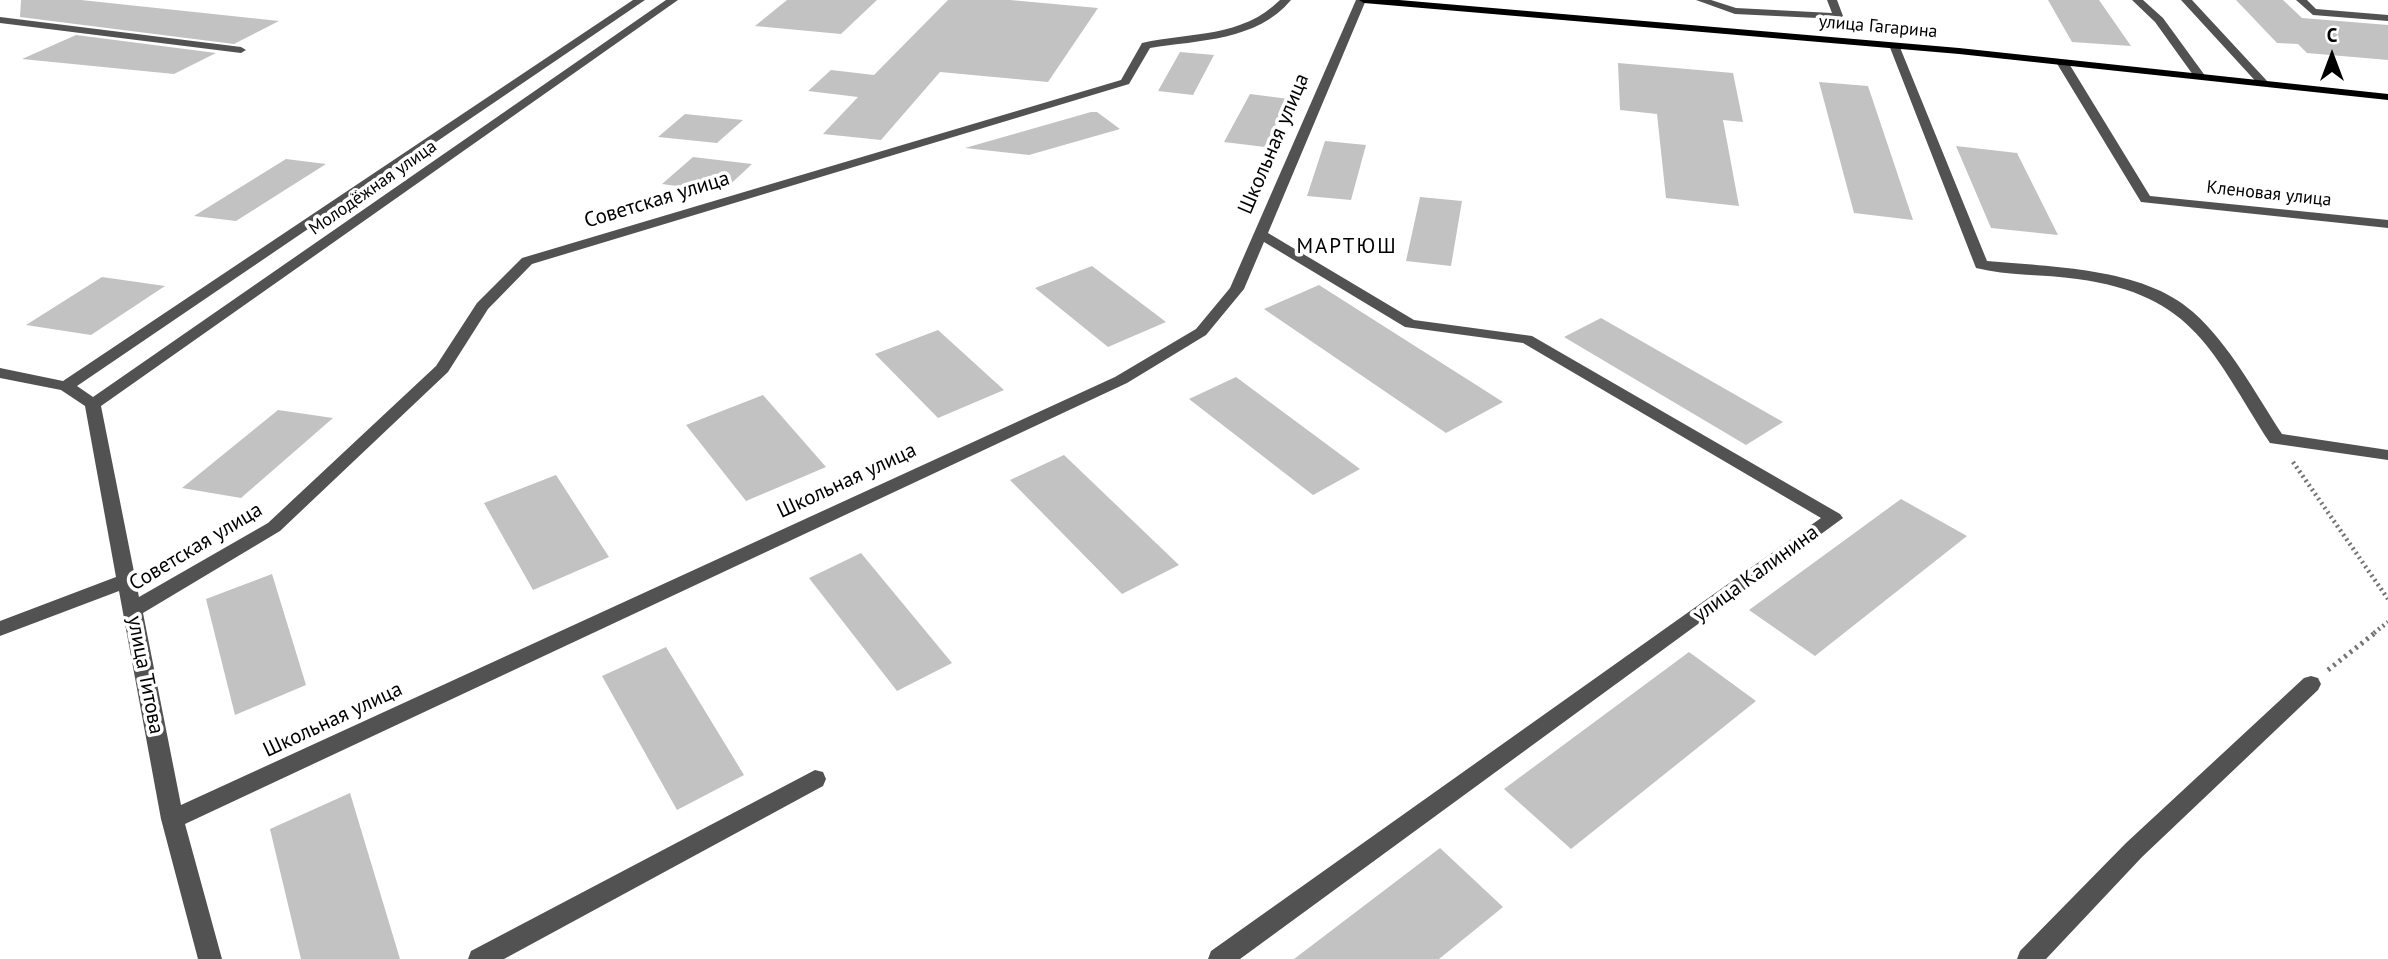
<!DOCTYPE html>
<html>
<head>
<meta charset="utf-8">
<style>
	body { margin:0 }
	#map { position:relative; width:2388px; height:959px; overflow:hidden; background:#fff; font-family:"PT Sans",sans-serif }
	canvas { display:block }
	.north { position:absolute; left:2297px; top:21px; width:70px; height:70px; -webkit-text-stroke:5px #fff; paint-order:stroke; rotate:0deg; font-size:19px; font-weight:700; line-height:28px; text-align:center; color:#000 }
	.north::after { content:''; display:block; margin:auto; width:24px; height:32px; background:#000; clip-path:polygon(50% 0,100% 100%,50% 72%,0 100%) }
</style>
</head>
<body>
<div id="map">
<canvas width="2388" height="959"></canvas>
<div class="north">С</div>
</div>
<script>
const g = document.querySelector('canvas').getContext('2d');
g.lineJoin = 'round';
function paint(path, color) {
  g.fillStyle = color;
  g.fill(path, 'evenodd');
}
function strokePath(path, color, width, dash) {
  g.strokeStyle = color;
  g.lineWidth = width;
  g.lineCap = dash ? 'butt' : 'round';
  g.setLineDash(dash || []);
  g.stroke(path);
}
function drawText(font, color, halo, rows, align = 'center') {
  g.font = font + ' "PT Sans",sans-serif';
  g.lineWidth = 7;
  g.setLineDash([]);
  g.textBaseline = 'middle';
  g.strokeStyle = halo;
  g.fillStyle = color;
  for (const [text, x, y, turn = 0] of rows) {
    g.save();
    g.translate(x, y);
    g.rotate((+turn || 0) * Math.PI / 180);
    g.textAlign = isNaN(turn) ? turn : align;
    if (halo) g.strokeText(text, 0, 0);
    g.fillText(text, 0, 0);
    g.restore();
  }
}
const building = new Path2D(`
	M21 0H81L279 21 234 44 20 17Z
	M787 0H877L841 34 755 26Z
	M948 0H1010L1098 8 1048 82 940 72 881 140 823 134 858 97 808 91 831 70 874 75Z
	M2048 0H2099L2131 46 2072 42Z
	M2236 0H2283L2302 18 2388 25V60L2307 53 2298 44 2277 43Z
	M76 35 216 53 174 74 22 59Z
	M1180 52 1214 55 1193 95 1158 91Z
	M1618 63 1733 73 1743 122 1723 120 1739 206 1666 198 1657 114 1620 110Z
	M1819 82 1868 86 1913 220 1854 213Z
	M1250 94 1289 99 1265 147 1224 142Z
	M1091 112H1097L1120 129 1029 155 965 148Z
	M685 114 743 120 717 143 658 137Z
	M1325 141 1366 145 1351 200 1307 196Z
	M1956 146 2017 153 2058 235 1991 228Z
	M693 157 752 164 722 192 662 184Z
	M286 159 326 164 236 221 194 216Z
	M1420 197 1462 201 1451 266 1406 261Z
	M1092 266 1166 322 1108 347 1035 288Z
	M102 277 165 286 91 335 26 325Z
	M1319 285 1503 402 1446 433 1264 309Z
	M1601 318 1783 422 1746 445 1564 337Z
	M938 330 1004 390 938 418 875 354Z
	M1236 377 1360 469 1313 495 1189 399Z
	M763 395 826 467 746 501 686 425Z
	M278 410 333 418 241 498 182 488Z
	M1064 455 1179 565 1122 594 1010 480Z
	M556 475 609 557 533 590 484 503Z
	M1901 499 1967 536 1815 656 1749 610Z
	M861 553 952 663 897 691 809 578Z
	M272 574 306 685 235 715 206 599Z
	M666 647 744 775 677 810 602 676Z
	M1689 652 1756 701 1571 849 1504 789Z
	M350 793 400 959H301L270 829Z
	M1440 848 1503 907 1439 959H1294Z`);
const pathFar1 = new Path2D(`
	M2293 462 2388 599
	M2374 633 2388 622`);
const path = new Path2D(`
	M2328 670 2376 632`);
const minor = new Path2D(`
	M633 0H645L77 386 93 397 666 0H678L101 406 139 597 268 523 436 366 477 303 522 258 1121 80 1142 43C1191 32 1242 38 1280 0H1291C1257 41 1199 40 1150 48L1129 84 532 264 488 309 448 372 280 531 143 613 181 805 1115 377 1196 329 1230 288 1356 0H1366L1268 233 1414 320 1532 336 1840 514 1843 518 1240 959H1208L1211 951 1821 518 1523 343 1405 327 1264 242 1244 289 1206 335 1127 383 185 824 222 959H198L161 819 119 591 0 636V621L116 577 85 406 61 390 0 378V368L63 381Z
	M1696 0H1711L1736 8 1832 13 1827 0H1837L1843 16 1838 19 1735 14Z
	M2132 0H2143L2163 18 2206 77 2204 79H2196L2155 22Z
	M2181 0H2192L2268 82V86H2260Z
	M2296 0H2307L2316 9 2388 15V21L2313 15Z
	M0 17 241 47 246 50 241 53 0 23Z
	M1890 43 1899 45 1987 261C2050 267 2143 267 2193 312 2230 345 2255 393 2282 434L2388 450V460L2270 443C2212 353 2195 295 2077 279 2044 274 2008 276 1976 268L1889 45Z
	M2058 60 2068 62 2150 196 2388 220V228L2141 202 2056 62Z
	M2311 676 2318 678 2321 684 2318 690 2142 857 2046 959H2017L2020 951 2126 843 2304 678Z
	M815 770 823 772 826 779 823 786 504 959H468L471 951Z`);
const major = new Path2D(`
	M1359 0H1399L1959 48 2388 94V100L1959 54 1364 3Z`);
const farStreetnames = [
	["улица Гагарина",1878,27,5],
	["Молодёжная улица",373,188,-35],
	["Кленовая улица",2269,194,6]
];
const streetNames = [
	["Школьная улица",1274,144,-67],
	["Советская улица",657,200,-17],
	["Школьная улица",847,481,-25],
	["Советская улица",196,547,-31],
	["улица Калинина",1756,574,-36],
	["улица Титова",145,675,79],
	["Школьная улица",333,720,-25]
];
const farQuarternames = [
	["МАРТЮШ",1347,247]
];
paint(building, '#c2c2c2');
strokePath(pathFar1, '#747474', 4.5, [2, 3.5]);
strokePath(path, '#747474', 5, [2.5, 4.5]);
paint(minor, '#525252');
paint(major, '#000');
drawText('18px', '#000', '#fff', farStreetnames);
drawText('21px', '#000', '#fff', streetNames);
g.letterSpacing = '2px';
drawText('21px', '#000', '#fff', farQuarternames);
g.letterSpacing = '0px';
</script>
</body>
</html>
